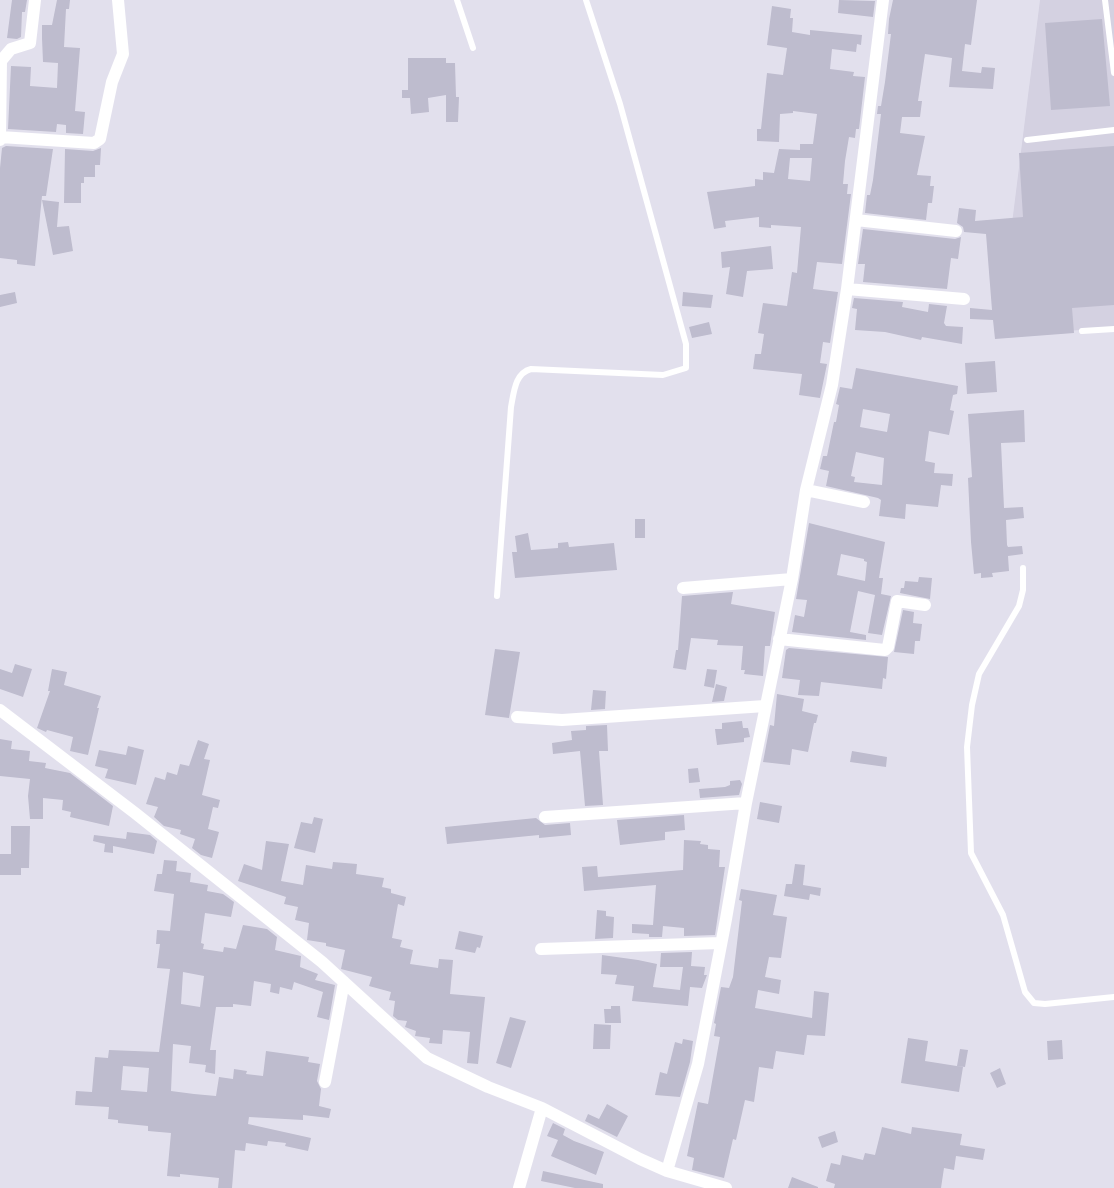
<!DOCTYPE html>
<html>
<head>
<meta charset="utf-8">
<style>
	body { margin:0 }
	canvas { display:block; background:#e2e0ed }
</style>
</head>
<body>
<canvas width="1114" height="1188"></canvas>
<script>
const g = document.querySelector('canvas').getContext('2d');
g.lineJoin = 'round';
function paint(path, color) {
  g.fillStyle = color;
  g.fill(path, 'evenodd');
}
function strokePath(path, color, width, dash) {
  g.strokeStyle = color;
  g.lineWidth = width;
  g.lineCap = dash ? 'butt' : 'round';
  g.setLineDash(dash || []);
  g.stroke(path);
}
const built = new Path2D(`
	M1040 0H1114V328L998 335Z`);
const building = new Path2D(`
	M12 0H27L25 12H22L21 37 17 39 7 38Z
	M57 0H70L69 9H66L64 47 80 48 75 111 85 112 83 134 66 133V125L57 124 56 132 8 129 11 66 31 67 30 86 57 88 58 63 43 62 42 38V25H52Z
	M839 0 875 1 873 17 838 13Z
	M893 0H977L971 45 965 44 962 71 981 73 982 67 995 68 993 89 949 87 952 58 925 54 918 101H922L920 117H902L900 133 925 136 917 175 931 176 930 186H934L932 203H928L926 220 865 213 867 195H870L873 180 881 114H877L878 106H881L885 82 891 34H888L889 19Z
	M772 6 791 9 790 18H793L792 32 810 35V30L862 35 861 45 857 44 856 52 832 49 830 69 854 72 853 76 865 77 859 129H856L855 138 849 137 845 161 843 184H848L847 194H851L842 264 817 262 813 289 838 292 830 343 823 342 820 363 827 364 820 398 799 395 802 374 753 369 755 354H761L764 334 758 333 763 303 787 306 792 272 797 273 801 227 771 225V228L759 227V217L725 221 726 227 714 229 707 192 755 186V179L763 180V172L774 173 779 149 800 150V144H813L817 114 793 111V113L780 114 779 142 757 141V129H761L767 73 783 75 787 48 767 45ZM790 158H812L810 181 788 179Z
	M1102 19 1110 106 1051 110 1045 23Z
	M408 58H446V63H455L456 97H459L458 122H446V95L428 98 429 112 411 114 410 98H402V90H408Z
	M6 146 53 149 46 196H42L35 266 17 264V260L0 258V168L2 148Z
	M1114 146V305L1072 308 1074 333 995 339 993 320 970 319V308L992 310 986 234 964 232 963 227 957 223 959 208 976 210 975 221 1023 217 1019 153Z
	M101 148 100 165H95V177H84V183H81V203H64L65 149 93 151Z
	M42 200 59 202 57 227 69 226 73 251 53 255Z
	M863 229 955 239 961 237 958 259 951 258 947 289 863 282 865 264H858Z
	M771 246 773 269 747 271 743 297 726 294 730 267 722 268 721 252Z
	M15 292 17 303 0 307V295Z
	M683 292 713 295 711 308 682 306Z
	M854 298 903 302 902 307 928 312 929 304 947 306 944 323 946 326 963 327 962 344 922 337 921 340 885 332 855 330 857 309 852 308Z
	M709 322 712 334 692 338 689 327Z
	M995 361 997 392 967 394 965 363Z
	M856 368 958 386 957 394 953 395 950 410 954 411 949 435 929 431 925 461 935 463 934 473 953 474 952 486 941 485 938 507 906 504 905 519 879 516 881 500 878 498 826 486 829 471 820 469 823 456H827L834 422H836L839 405 836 404 840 387 852 389ZM863 409 890 414 887 432 860 427ZM856 452 884 458 882 485 854 482 855 477 851 476Z
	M1024 410 1025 442 1001 443 1004 508 1023 507 1024 518 1006 520 1007 545 1008 547 1022 546 1023 554 1008 556 1009 571 992 573 993 577 981 578V573L974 574 971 542 968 478 972 477 968 414Z
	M635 519H645V538H635Z
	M809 523 885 542 879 578H883L881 594 891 596 882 635 868 633 875 595 858 591 850 632 866 635V640L792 632 795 615 804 617 807 600 796 599ZM841 554 864 559V561L867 562 865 581 837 575Z
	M528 533 531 550 558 548V543L568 542 569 547 614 543 617 570 515 578 512 552H517L515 536Z
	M919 577 932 578 930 599 900 593 901 588H904L905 581 918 582Z
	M733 592 731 604 775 612 770 646H765L763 676 744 674 745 670H741L743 646 717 645 718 640 691 638 686 670 673 668 676 650H678L682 596Z
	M903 610 914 612 913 623 922 624 920 641H915L914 654 894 652Z
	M789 648 888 657 886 679 883 678 882 689 821 682 819 696 798 695 800 680 782 678 786 650Z
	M495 649 520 652 509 718 485 715Z
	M15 664 32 669 23 697 0 689V669L12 673Z
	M52 669 67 672 64 685 101 696 97 708H99L88 755 70 751 73 737 47 730 46 732 37 728 50 691H48Z
	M707 669 717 670 714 688 704 686Z
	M716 684 727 687 724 701 712 702Z
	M593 690 606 691 605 709 591 710Z
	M777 694 804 699 802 711 818 715 816 723H814L808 752 792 749 790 765 763 762 770 725 774 726Z
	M742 721 743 728H748L750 737 744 738V742L717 745 715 729H722V723Z
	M607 725 608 751H599L603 805 585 806 580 751 553 754 552 743 572 740 571 731 586 730V726Z
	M0 739 12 741 11 749 30 751 29 761 46 763 45 768 70 773 113 806 109 826 70 817 71 812 62 810 63 800 43 798V819H30L28 796 30 779 0 776Z
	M198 740 209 744 204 759 210 760 202 795 220 800 218 808 213 807 208 829 219 832 212 858 201 855 192 848 195 839 180 834 181 830 164 826 154 817 158 807 146 804 155 777 165 780 167 772 177 775 180 764 189 766Z
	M128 746 144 750 136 785 105 778 108 769 95 766 99 750 126 755Z
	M852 751 887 757 886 767 850 762Z
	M698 768 700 782 689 783 688 769Z
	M740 780 742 784 739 795 700 798 699 789 725 787 730 785V781Z
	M760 802 782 806 779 823 757 819Z
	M684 815 685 830 665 832V840L620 845 617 820Z
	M314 817 323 819 315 853 294 848 301 822 312 824Z
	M536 818 545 825 570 823 571 835 539 838V835L447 844 445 827Z
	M11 826H30L29 868H21V875H0V854H11Z
	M127 832 150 835 157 841 154 854 113 846V853L104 852 105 844 93 841 94 835 126 839Z
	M684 840 701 841 700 844 708 845V849L720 850 719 867H725L715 935 684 936V928L663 926 662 937H649V934L632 933V924L653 925 656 885 584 891 582 867 597 866 598 877 683 870Z
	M266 841 289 844 281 881 303 885 306 865 332 869 333 862 357 864 356 874 384 878 382 887 391 889V893L406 897 404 906 398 904 392 938 402 940 400 947 413 950 410 964 438 968 439 959 453 960 450 994 485 997 478 1064 467 1063 470 1032 443 1030 442 1044 429 1043 430 1038 415 1036 416 1031 405 1027 407 1021 398 1020 393 1016 395 1001 389 1000 391 992 369 986 372 977 341 969 345 950 326 946V943L307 940 309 923 295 920 298 907 284 904 286 897 238 881 244 864 262 870Z
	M164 860 177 861 176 871 191 873 190 882 208 885 207 891 223 894 234 902 231 917 205 913 201 943 204 944 203 949 223 952 224 947 236 949 243 925 267 929 277 937 275 950 301 956 300 967 318 974 315 980 335 985 329 1020 317 1017 323 992 294 982 292 990 280 987 279 994 270 992 271 984 254 981 251 1006 233 1004V1007H216L210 1050H216L215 1074 205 1072 206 1065 189 1063 191 1046 173 1044 171 1091 194 1094 216 1096 219 1077 233 1079 234 1069 247 1071 246 1074 263 1076 266 1051 309 1057 308 1062 320 1064 317 1081 321 1089 319 1106 331 1109 329 1118 303 1115V1120L249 1117 248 1124 311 1138 308 1151 285 1146 286 1143 268 1141 267 1146 246 1143 245 1151 235 1150 232 1188H218L219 1178 180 1174V1177L167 1176 171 1133 148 1131V1126L118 1123V1120L108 1119 109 1107 75 1105 76 1091 92 1092 95 1057 108 1058 109 1050 159 1052 170 969 157 968 160 944H156L157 930 170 931 174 894 154 891 157 874H162ZM183 972 204 976 200 1007 181 1004ZM123 1066 149 1068 147 1092 121 1090Z
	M795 864 805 865 803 885 821 888 820 896 810 894 809 900 784 896 786 884H792Z
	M741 889 777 895 773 915 787 917 781 958 769 957 765 977 781 980 779 994 758 990 755 1008 812 1018 814 991 829 993 825 1036 807 1035 804 1055 776 1051 773 1069 759 1067 754 1102 745 1100 736 1140 733 1139 724 1178 692 1170 694 1158 687 1156 698 1102 708 1104 720 1037 714 1036 716 1024 714 1023 721 987 729 988 733 977 742 901 739 900Z
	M597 910 606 911V916L614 917 613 938 595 939Z
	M459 931 483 936 480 948 477 947 475 953 455 949Z
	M692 952 691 966 705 967 704 975H707L702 988 690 987 688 1006 632 1001 634 986 615 984 617 975 601 974 602 955 638 960 657 964 653 987 680 990 683 967H660L661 953Z
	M611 1006H620L621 1023H605L604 1009H611Z
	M510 1017 526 1021 511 1068 496 1063Z
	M594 1024 611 1025 610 1049H593Z
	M908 1038 928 1041 925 1061 963 1067 959 1092 901 1083Z
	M683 1039 693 1041 690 1062 680 1097 655 1095 660 1072 667 1074 675 1042 682 1044Z
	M1062 1040 1063 1059 1048 1060 1047 1041Z
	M960 1049 968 1050 965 1067 957 1066Z
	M1000 1068 1006 1084 997 1088 990 1073Z
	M607 1104 628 1116 617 1137 585 1121 588 1114 599 1119Z
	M553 1123 565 1129 563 1135 574 1141 604 1152 596 1175 551 1156 558 1140 547 1136Z
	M882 1127 911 1134 912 1127 962 1134 960 1145 985 1149 983 1160 956 1156 954 1170 944 1168 941 1188H834L835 1184 826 1181 831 1163 840 1165 842 1155 863 1160 865 1153 875 1155Z
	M835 1131 838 1142 822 1148 818 1137Z
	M543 1171 603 1184V1188H575L541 1181Z
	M792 1177 818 1187V1188H788Z`);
const lane = new Path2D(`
	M457 0 473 48
	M1105 0 1114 73
	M1027 140 1114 130
	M1082 331 1114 329
	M1023 568V590L1019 606 979 674 972 705 967 747 971 853 1003 915 1025 992 1034 1003 1045 1004 1114 997
	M497 596 511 407C514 392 515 373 531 369L663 375 686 368V344L620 104 586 0`);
const street = new Path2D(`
	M0 137 94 143 100 139 112 82 123 54 118 0
	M0 140 1 61 11 49 30 43 35 0
	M856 220 956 231
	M847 289 964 299
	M806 490 864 502
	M683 588 792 579
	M779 639 885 650 888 647 897 601 925 605
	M0 710 135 813 322 962 427 1058 488 1087 542 1108 640 1159 667 1171 726 1188
	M517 717 562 720 765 706
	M545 817 746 803
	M541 949 720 943
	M325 1082 344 982
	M667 1171 698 1064 726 919 746 803 792 579 806 490 832 385 847 289 883 0
	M519 1188 542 1108`);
paint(built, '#d4d1e1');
paint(building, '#bebcce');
strokePath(lane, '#fff', 6);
strokePath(street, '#fff', 12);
</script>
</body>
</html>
